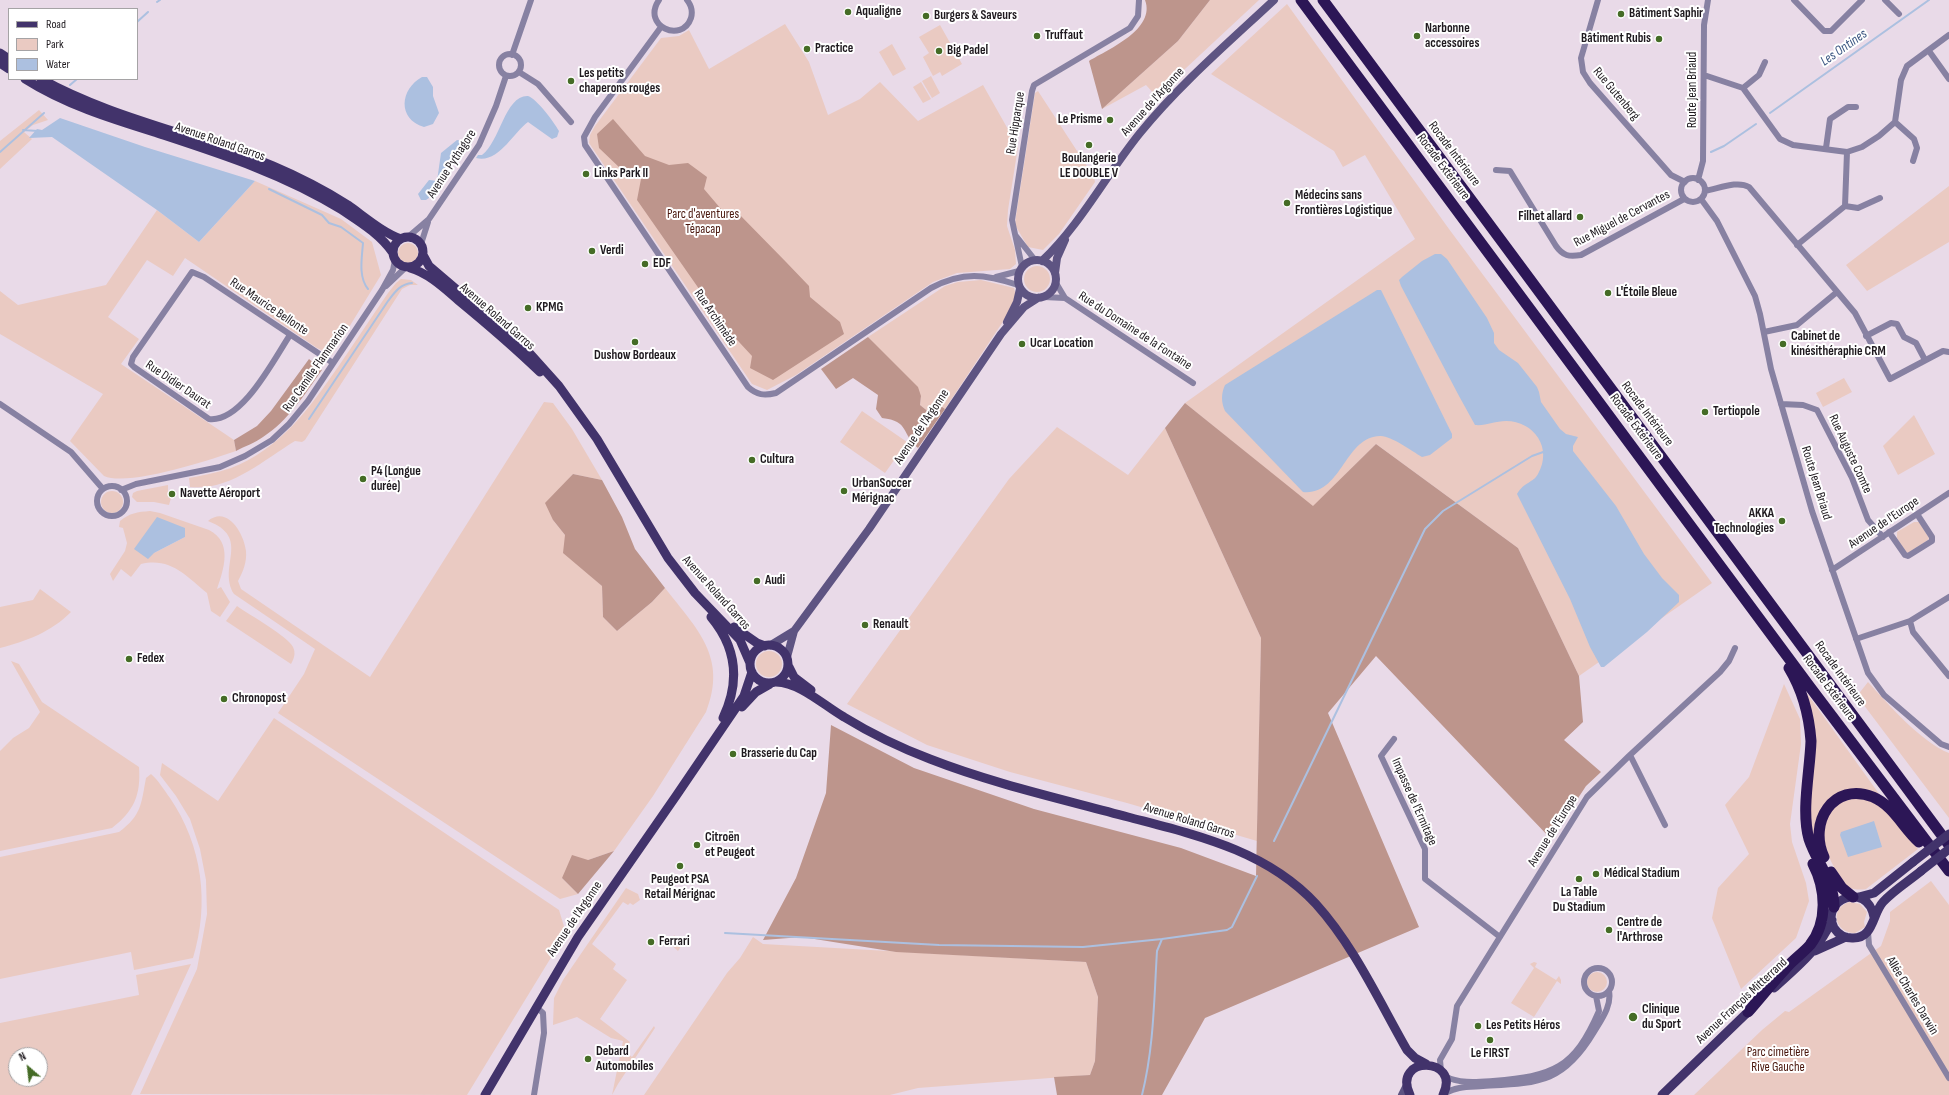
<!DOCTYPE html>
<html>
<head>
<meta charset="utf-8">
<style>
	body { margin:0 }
	#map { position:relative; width:1949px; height:1095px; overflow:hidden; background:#e9dae8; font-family:"Sofia Sans Condensed",sans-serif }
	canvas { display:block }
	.legend { position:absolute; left:8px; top:8px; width:130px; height:72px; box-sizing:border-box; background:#fff; border:1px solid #a5a3a5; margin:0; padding:5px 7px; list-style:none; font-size:12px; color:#1f1a1f }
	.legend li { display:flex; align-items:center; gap:8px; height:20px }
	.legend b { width:20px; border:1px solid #a5a3a5 }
	.north { position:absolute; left:8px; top:1047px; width:40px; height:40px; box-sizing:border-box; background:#fff; border:1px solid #a5a3a5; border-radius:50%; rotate:332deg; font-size:11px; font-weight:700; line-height:16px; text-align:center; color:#1f1a1f }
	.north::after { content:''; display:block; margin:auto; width:14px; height:18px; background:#456c26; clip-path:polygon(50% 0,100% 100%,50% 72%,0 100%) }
</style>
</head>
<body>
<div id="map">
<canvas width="1949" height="1095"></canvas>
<ul class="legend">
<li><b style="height:5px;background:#42336b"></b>Road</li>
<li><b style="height:11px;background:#eacac2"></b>Park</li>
<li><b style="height:11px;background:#acc0e0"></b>Water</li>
</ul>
<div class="north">N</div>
</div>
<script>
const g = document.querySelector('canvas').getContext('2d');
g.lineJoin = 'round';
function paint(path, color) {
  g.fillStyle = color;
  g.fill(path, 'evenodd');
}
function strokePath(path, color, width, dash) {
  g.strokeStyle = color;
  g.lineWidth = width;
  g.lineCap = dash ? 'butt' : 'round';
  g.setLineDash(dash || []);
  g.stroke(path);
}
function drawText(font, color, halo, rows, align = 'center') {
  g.font = font + ' "Sofia Sans Condensed",sans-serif';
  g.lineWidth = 4;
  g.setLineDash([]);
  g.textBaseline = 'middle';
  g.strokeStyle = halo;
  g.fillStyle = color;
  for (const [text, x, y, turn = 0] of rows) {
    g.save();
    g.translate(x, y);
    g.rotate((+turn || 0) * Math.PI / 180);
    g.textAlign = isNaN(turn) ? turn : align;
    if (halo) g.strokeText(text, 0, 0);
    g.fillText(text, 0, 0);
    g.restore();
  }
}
const green = new Path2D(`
	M1210 0H1259L1156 96 1146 85 1102 109 1178 41Z
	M1287 4 1449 229 1712 583 1579 676 1518 548 1376 444 1313 507 1185 403 1415 239 1365 155 1343 167 1334 151 1211 74Z
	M785 24 809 62 828 115 860 99 880 82 918 121 983 85 1018 147 1008 210 1007 226 1015 250 1016 264 1010 269 957 273 933 282 796 375 767 390 752 384 589 143 590 135 595 126 661 38 679 36 689 30 709 69Z
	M940 25 962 64 942 76 940 72 933 76 923 57 929 53 919 37Z
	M892 44 906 69 893 76 879 52Z
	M931 76 940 93 932 98 922 81Z
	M921 82 931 99 923 103 913 87Z
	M1038 91 1094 177 1095 182 1059 234 1043 250 1028 247 1015 225 1016 216 1035 93Z
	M39 110 48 120 33 125 24 132 32 139 0 169V141Z
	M255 181 341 219 372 242 381 275 332 355 317 348 185 258 173 276 147 260 108 317 139 339 121 364 234 440 236 451C210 460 128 487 104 476L70 441 103 394 0 334V291L18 305 106 285 157 210 199 242Z
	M1949 186V242L1867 291 1846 265Z
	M398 253a10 10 0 1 1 20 0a10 10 0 1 1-20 0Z
	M1024 279a13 13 0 1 1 26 0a13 13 0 1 1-26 0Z
	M401 279 411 280 418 285H410L402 289 305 440 302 442 295 441C262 461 230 491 190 487L189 478C203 475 217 473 231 468 280 449 309 409 338 367 355 342 371 318 388 293L396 283Z
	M981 280 1014 288 1016 296 1006 317 945 409 938 404 930 413 920 405 921 396 868 337 945 286 958 282Z
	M1844 378 1852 392 1823 407 1816 393Z
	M544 402 553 403 572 429 602 480 573 474 559 490 553 520 565 535 584 569 602 586 603 617 617 631 652 602 665 588C697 629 728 657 706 712L653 796 614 851 588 860 562 878 578 894 560 899 278 713 304 674 315 649 234 594C217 566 252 538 208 521 227 505 244 533 246 551 247 562 243 572 238 581L241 589 370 677Z
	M862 411 907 442 885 473 840 442Z
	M1914 415 1935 454 1898 475 1883 446Z
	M1057 427 1128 475 1165 428 1261 638 1257 841 1127 803 1010 772 927 745 847 704 1009 479Z
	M168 485V497L171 498 169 505 154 502H137L132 497 133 493 137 491Z
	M101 502a11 11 0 1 1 22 0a11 11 0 1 1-22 0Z
	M150 511 160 513 209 530C233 542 224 569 217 589L221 587 230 602 220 617 211 611 207 593C186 576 171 557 141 564L131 577 121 569 113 581 110 574 125 551 127 543 123 528 119 527 120 521C130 513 137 512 150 511ZM185 528V537L154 553Z
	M1914 522H1919L1929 538 1928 540 1908 553 1906 552 1897 538V532Z
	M40 589 71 612C51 632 27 641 0 648V607L33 600Z
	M237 606C248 614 289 637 293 647 296 653 294 659 291 664L226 621Z
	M756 664a13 13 0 1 1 26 0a13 13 0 1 1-26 0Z
	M11 661 19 664 42 702 139 767C141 795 134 811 112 828L0 851V751L13 738 29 728 40 712Z
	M1868 682C1888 704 1921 742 1949 753V818L1857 696Z
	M1784 684 1800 719 1801 744 1790 824 1792 842 1806 883 1809 901 1796 938 1741 989 1712 918 1718 888 1749 854 1725 805 1749 777Z
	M1806 692 1882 798 1873 793 1829 801 1818 851 1810 829Z
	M274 718 559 910 566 933 467 1095 140 1094 197 969 207 914 206 880 200 849 190 819 176 796 160 775 162 763 218 801Z
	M151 774C159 781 164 790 170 798 202 845 210 903 193 958L134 970 131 952 0 979V857L119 832C142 815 141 804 146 778Z
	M1859 798C1887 803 1901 829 1918 849L1866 889C1861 890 1854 890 1848 887 1843 883 1839 876 1836 870 1818 840 1816 802 1859 798Z
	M1931 881 1949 905V1095H1694L1762 1030 1785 1011 1789 1012 1881 946 1890 921V912Z
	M626 888 638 894 640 900 633 905 630 903 628 905 623 902 592 944 616 964 613 969 627 980 600 1019 630 1042 625 1051 632 1057 654 1026 655 1028 618 1084 612 1095 623 1041 611 1038 577 1017 553 1025 554 998 563 980Z
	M1849 902 1860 904 1867 912 1864 922 1865 927 1855 933C1835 933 1829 909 1849 902Z
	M674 935 683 943 678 951 670 944Z
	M753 937 763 944 1086 962 1098 997 1095 1061 1090 1075 918 1088 890 1095H644L727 973 740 958Z
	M1534 962 1537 963 1535 967 1556 980 1559 976 1561 980V984L1557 981 1534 1017 1511 1003 1534 968 1530 964Z
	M191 964 131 1095H0V1023L139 995 136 975ZM16 1055H40V1079H16Z
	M1587 982a10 10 0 1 1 20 0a10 10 0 1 1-20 0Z`);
const forest = new Path2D(`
	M1145 0H1210L1178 41 1102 109 1089 61C1109 49 1156 29 1145 0Z
	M613 119 645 156 669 165 688 163 707 177 704 189 721 209 737 212 786 262 809 286 810 297 840 322 844 334 773 380 750 368 752 356 727 329 637 200 641 179 621 169 599 148 597 134Z
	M868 337 918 387 921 396 920 405 930 413 938 404 945 409 918 448C901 434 910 421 882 418L876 409 878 395 853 378 836 389 821 369Z
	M309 359 322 370C305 394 288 421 263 437 255 443 245 446 236 451L234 440 257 426 271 411Z
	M1185 403 1313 506 1376 444 1518 548 1579 676 1583 722 1564 740 1601 772 1586 786 1551 839 1376 656 1328 713 1419 927 1205 1018 1162 1095H1057L1054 1077 1090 1075 1095 1061 1098 997 1086 962 896 952 802 937 763 940 796 878 826 793 831 725 914 768 1034 809 1181 848 1256 876 1261 638 1165 428Z
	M573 474 602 480 622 517 635 549 665 588 652 602 617 631 603 617 602 586 563 553 565 535 553 520 545 503Z
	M614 851 578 894 562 878 572 855 588 860Z`);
const water = new Path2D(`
	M422 77H427L433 87V96L439 113 433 124 424 127C397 119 400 89 422 77Z
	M528 96C537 99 554 122 559 131L557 137 552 139 528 122C513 133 498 164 476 158L478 155H482C500 142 505 95 528 96Z
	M60 118 145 147 255 181 199 242 157 210 52 137 29 138 37 129 42 130Z
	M457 140 462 141 470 148 467 151 464 150 458 155 429 198 426 200H421L418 194 429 180 437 181 441 153Z
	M1435 254H1441L1447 259 1487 318 1494 333V343L1499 350 1518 363 1537 387 1539 392 1541 402 1560 429 1566 434 1578 437 1573 446V451L1616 506 1644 554 1662 578 1679 595V602L1647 632 1604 667H1601L1590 647 1570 599 1517 494C1524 482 1533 483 1538 474 1553 448 1534 421 1506 421 1495 421 1486 426 1475 425L1459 396 1401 286 1399 280 1402 277 1422 261Z
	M1377 290H1381L1452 434V438L1430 455 1422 457C1412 451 1391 436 1381 436 1345 435 1342 496 1303 492L1225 411C1221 402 1221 394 1225 385Z
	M157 517 185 528V537L154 553 148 559 134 549Z
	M1874 821 1882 847 1848 857 1840 835 1841 832Z`);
const stream = new Path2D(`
	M157 2 160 0
	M137 22 148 12
	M70 85 77 79
	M1770 113 1929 0
	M23 130 38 131
	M0 152 44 113
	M1711 152 1724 146 1756 124
	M269 189 322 215 329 223 341 227 363 243C362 257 358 277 368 289
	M309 419 388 301C395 292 400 284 412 283
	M1274 841 1425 529 1443 511 1532 456 1546 451
	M725 933 939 945 1083 947 1162 939
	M1142 1095C1154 1047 1154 999 1157 951L1162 939 1227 930 1232 927 1257 876`);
const street = new Path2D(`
	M659 0C641 26 682 44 691 18 693 11 691 5 687 0
	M1598 0 1581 58 1583 72 1590 83 1671 175 1685 182
	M1794 0 1824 31H1831L1862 0
	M1885 0 1899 14
	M661 27 595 117 584 137 585 145 748 387C757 395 764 396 776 393L931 288C963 271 985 274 1018 285
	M1929 51 1949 79
	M499 65a11 11 0 1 1 22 0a11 11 0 1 1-22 0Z
	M512 55 531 0
	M519 72 538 84 571 122
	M1704 75 1743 88 1780 139 1793 145 1847 152 1862 147 1879 136 1895 122 1901 80 1907 66 1949 35
	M1743 88 1759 75 1765 62
	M1895 122 1914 139 1917 148 1913 161
	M1826 148 1830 119 1848 107H1856
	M1496 170 1510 171 1556 246C1563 256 1569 257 1581 255L1684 199
	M1681 190a12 12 0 1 1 24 0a12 12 0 1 1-24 0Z
	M1698 180 1703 161 1704 25 1708 0
	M1705 191C1718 189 1737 180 1749 187L1855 313 1890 379 1943 351 1949 352
	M1701 199 1717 221 1755 296 1760 314 1771 369 1812 511 1868 673 1884 695 1941 744 1949 747
	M1845 206 1858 208 1880 198
	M1016 236 1035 260
	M408 237 429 219 479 145 496 106 506 76
	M421 244 428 222
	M1797 245 1845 206 1847 152
	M1022 267 1012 220 1032 91 1034 85 1130 28 1138 16 1139 0
	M996 277 1019 271
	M1056 283 1065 298 1193 383
	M386 286 405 268
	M1044 297 1065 298
	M1764 332 1797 325 1837 292
	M290 335C274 359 242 423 209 419L134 367 131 364 133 357 192 272 204 277 333 363
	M1866 336 1891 323 1897 324 1904 337 1916 343 1925 360
	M0 404 71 452 103 489
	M1781 404 1803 405 1817 410 1852 478 1868 520 1883 537
	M97 501a15 15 0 1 1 30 0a15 15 0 1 1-30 0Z
	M121 490 136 484 220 467 245 456 272 440 289 424 308 401 382 290 393 270 395 260
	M1889 532 1905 555 1908 556 1932 541V537L1917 514
	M1832 570 1949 493
	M1910 621 1913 632 1949 676
	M1856 639 1910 621 1949 597
	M1394 739 1381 756 1425 849V879L1500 937
	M1630 755 1665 825
	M1868 932 1869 945 1949 1078
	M1584 982a14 14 0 1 1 28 0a14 14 0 1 1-28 0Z
	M1441 1071 1440 1060 1452 1039 1457 1006 1587 797 1630 755 1720 672 1729 661 1735 648
	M1445 1076C1458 1084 1478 1082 1493 1081 1553 1076 1574 1069 1599 1011L1596 996
	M1444 1094C1456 1086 1469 1087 1483 1086 1538 1083 1563 1084 1594 1032 1601 1020 1612 1006 1609 991
	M534 1095 544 1033 543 1013 536 1007`);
const secondary = new Path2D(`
	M1018 279a19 19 0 1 1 38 0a19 19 0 1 1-38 0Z
	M1042 261C1081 224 1106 175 1140 133 1180 84 1228 43 1274 0
	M1055 273 1057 258 1065 240
	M1007 322 1017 302 1020 289
	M771 645 794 631
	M787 657 794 631 869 529 1001 334 1024 307 1038 298
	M1402 1095 1407 1085`);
const primary = new Path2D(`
	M0 53 9 59
	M0 63 9 69
	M25 79C66 105 112 119 157 133 221 154 284 174 342 210 360 222 380 234 393 253
	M41 79C113 119 196 134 273 166 299 177 324 190 348 205 365 217 382 232 401 239
	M393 252a15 15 0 1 1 30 0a15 15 0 1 1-30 0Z
	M423 255 429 266 524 347 559 386 597 439 668 558 695 593 740 640 750 663
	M410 268C428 273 444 288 458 300 486 323 514 347 540 372
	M711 617C737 648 740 682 723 718
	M734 627 757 643 765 646
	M750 664a19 19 0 1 1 38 0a19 19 0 1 1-38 0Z
	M789 667 794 677 811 690
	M776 682C801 683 823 705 844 717 870 733 901 748 930 759 994 784 1062 799 1128 817 1196 835 1266 850 1316 904 1354 946 1379 1001 1407 1050L1415 1058 1426 1064
	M742 707 756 692 770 684
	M1859 897 1874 893 1913 862
	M1874 917C1867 880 1819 900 1834 928 1838 934 1844 938 1852 938 1874 939 1872 914 1883 902 1894 890 1909 881 1921 871
	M1815 951 1846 937
	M1774 988C1797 967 1819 950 1832 920
	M485 1095 578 937 676 796 744 696 752 672
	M1410 1095C1391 1055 1462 1056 1443 1095
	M1662 1095 1752 1008`);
const highway = new Path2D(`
	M1301 0 1810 687 1949 871
	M1323 0 1949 845
	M1789 668C1803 691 1809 714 1811 741 1810 771 1801 811 1809 839 1817 863 1834 881 1834 907
	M1824 857C1808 823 1833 781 1873 797 1894 806 1903 828 1919 842
	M1831 872 1842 888 1853 897
	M1748 1012C1761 997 1774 981 1788 966 1794 959 1803 953 1810 945 1828 922 1826 889 1813 864`);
const primaryBridge = new Path2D(`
	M1913 862 1949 834
	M1921 871 1949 849`);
const markers = [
	[848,12,4,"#456c26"],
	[1621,14,4,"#456c26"],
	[926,16,4,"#456c26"],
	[1037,36,4,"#456c26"],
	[1417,36,4,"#456c26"],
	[1659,39,4,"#456c26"],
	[807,49,4,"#456c26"],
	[939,51,4,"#456c26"],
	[571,81,4,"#456c26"],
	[1110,120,4,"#456c26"],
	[1089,145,4,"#456c26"],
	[586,174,4,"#456c26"],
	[1287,203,4,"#456c26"],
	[1580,217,4,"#456c26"],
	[592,251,4,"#456c26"],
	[645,264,4,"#456c26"],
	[1608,293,4,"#456c26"],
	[528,308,4,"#456c26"],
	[635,342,4,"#456c26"],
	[1022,344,4,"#456c26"],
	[1783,344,4,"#456c26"],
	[1705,412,4,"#456c26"],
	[752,460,4,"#456c26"],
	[363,479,4,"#456c26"],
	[844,491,4,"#456c26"],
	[172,494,4,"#456c26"],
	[1782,521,4,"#456c26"],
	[757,581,4,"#456c26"],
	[865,625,4,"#456c26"],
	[129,659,4,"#456c26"],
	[224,699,4,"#456c26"],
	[733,754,4,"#456c26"],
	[697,845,4,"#456c26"],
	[680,866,4,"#456c26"],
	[1596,874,4,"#456c26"],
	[1579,879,4,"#456c26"],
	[1609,930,4,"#456c26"],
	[651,942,4,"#456c26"],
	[1633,1017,5,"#456c26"],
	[1478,1026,4,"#456c26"],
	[1490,1040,4,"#456c26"],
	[588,1059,4,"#456c26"]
];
const poiNames = [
	["Aqualigne",856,12],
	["Bâtiment Saphir",1629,14],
	["Burgers & Saveurs",934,16],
	["Narbonne",1425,29],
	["accessoires",1425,44],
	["Truffaut",1045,36],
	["Bâtiment Rubis",1651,39,"right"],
	["Practice",815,49],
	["Big Padel",947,51],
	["Les petits",579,74],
	["chaperons rouges",579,89],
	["Le Prisme",1102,120,"right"],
	["Boulangerie",1089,159,"center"],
	["LE DOUBLE V",1089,174,"center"],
	["Links Park II",594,174],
	["Médecins sans",1295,196],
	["Frontières Logistique",1295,211],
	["Filhet allard",1572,217,"right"],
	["Verdi",600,251],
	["EDF",653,264],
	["L'Étoile Bleue",1616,293],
	["KPMG",536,308],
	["Cabinet de",1791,337],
	["kinésithéraphie CRM",1791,352],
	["Ucar Location",1030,344],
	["Dushow Bordeaux",635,356,"center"],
	["Tertiopole",1713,412],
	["Cultura",760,460],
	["P4 (Longue",371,472],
	["durée)",371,487],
	["UrbanSoccer",852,484],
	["Mérignac",852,499],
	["Navette Aéroport",180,494],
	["AKKA",1774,514,"right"],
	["Technologies",1774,529,"right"],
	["Audi",765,581],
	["Renault",873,625],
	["Fedex",137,659],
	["Chronopost",232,699],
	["Brasserie du Cap",741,754],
	["Citroën",705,838],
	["et Peugeot",705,853],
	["Médical Stadium",1604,874],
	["Peugeot PSA",680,880,"center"],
	["Retail Mérignac",680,895,"center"],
	["La Table",1579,893,"center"],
	["Du Stadium",1579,908,"center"],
	["Centre de",1617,923],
	["l'Arthrose",1617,938],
	["Ferrari",659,942],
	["Clinique",1642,1010],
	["du Sport",1642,1025],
	["Les Petits Héros",1486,1026],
	["Debard",596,1052],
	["Automobiles",596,1067],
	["Le FIRST",1490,1054,"center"]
];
const streetNames = [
	["Route Jean Briaud",1693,90,-90],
	["Rue Gutenberg",1616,94,50],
	["Avenue de l'Argonne",1153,102,-48],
	["Rue Hipparque",1016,123,-81],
	["Avenue Roland Garros",220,142,19],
	["Rocade Intérieure",1454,154,53],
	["Avenue Pythagore",452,164,-57],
	["Rocade Extérieure",1443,167,53],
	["Rue Miguel de Cervantes",1622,219,-28],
	["Rue Maurice Bellonte",269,307,34],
	["Avenue Roland Garros",497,317,41],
	["Rue Archimède",715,318,56],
	["Rue du Domaine de la Fontaine",1135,331,33],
	["Rue Camille Flammarion",316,368,-55],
	["Rue Didier Daurat",178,385,34],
	["Rocade Intérieure",1647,414,53],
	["Avenue de l'Argonne",922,427,-56],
	["Rocade Extérieure",1636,427,53],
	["Rue Auguste Comte",1850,454,65],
	["Route Jean Briaud",1816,483,73],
	["Avenue de l'Europe",1884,523,-34],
	["Avenue Roland Garros",716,593,48],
	["Rocade Intérieure",1840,674,54],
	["Rocade Extérieure",1829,688,53],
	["Impasse de l'Ermitage",1414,802,66],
	["Avenue Roland Garros",1189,821,17],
	["Avenue de l'Europe",1553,831,-58],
	["Avenue de l'Argonne",575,919,-56],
	["Allée Charles Darwin",1912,996,59],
	["Avenue François Mitterrand",1742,1001,-43]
];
const parkNames = [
	["Parc d'aventures",703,215],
	["Tépacap",703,230],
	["Parc cimetière",1778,1053],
	["Rive Gauche",1778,1068]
];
const waterNames = [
	["Les Ontines",1844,48,-35]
];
paint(green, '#eacac2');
paint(forest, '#bd958c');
paint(water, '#acc0e0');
strokePath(stream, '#acc0e0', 2);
strokePath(street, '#8781a2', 6);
strokePath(secondary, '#5e5482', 8);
strokePath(primary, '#42336b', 9);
strokePath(highway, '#2c1656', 11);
strokePath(primaryBridge, '#42336b', 9);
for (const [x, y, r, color] of markers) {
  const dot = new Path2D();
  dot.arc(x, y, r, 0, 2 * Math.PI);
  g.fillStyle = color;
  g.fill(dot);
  strokePath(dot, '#fff', 1.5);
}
drawText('bold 13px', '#1f1a1f', '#fff', poiNames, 'left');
drawText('13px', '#1f1a1f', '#fff', streetNames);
drawText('13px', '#49160c', '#fff', parkNames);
drawText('italic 14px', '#3a5581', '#fff', waterNames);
</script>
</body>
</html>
